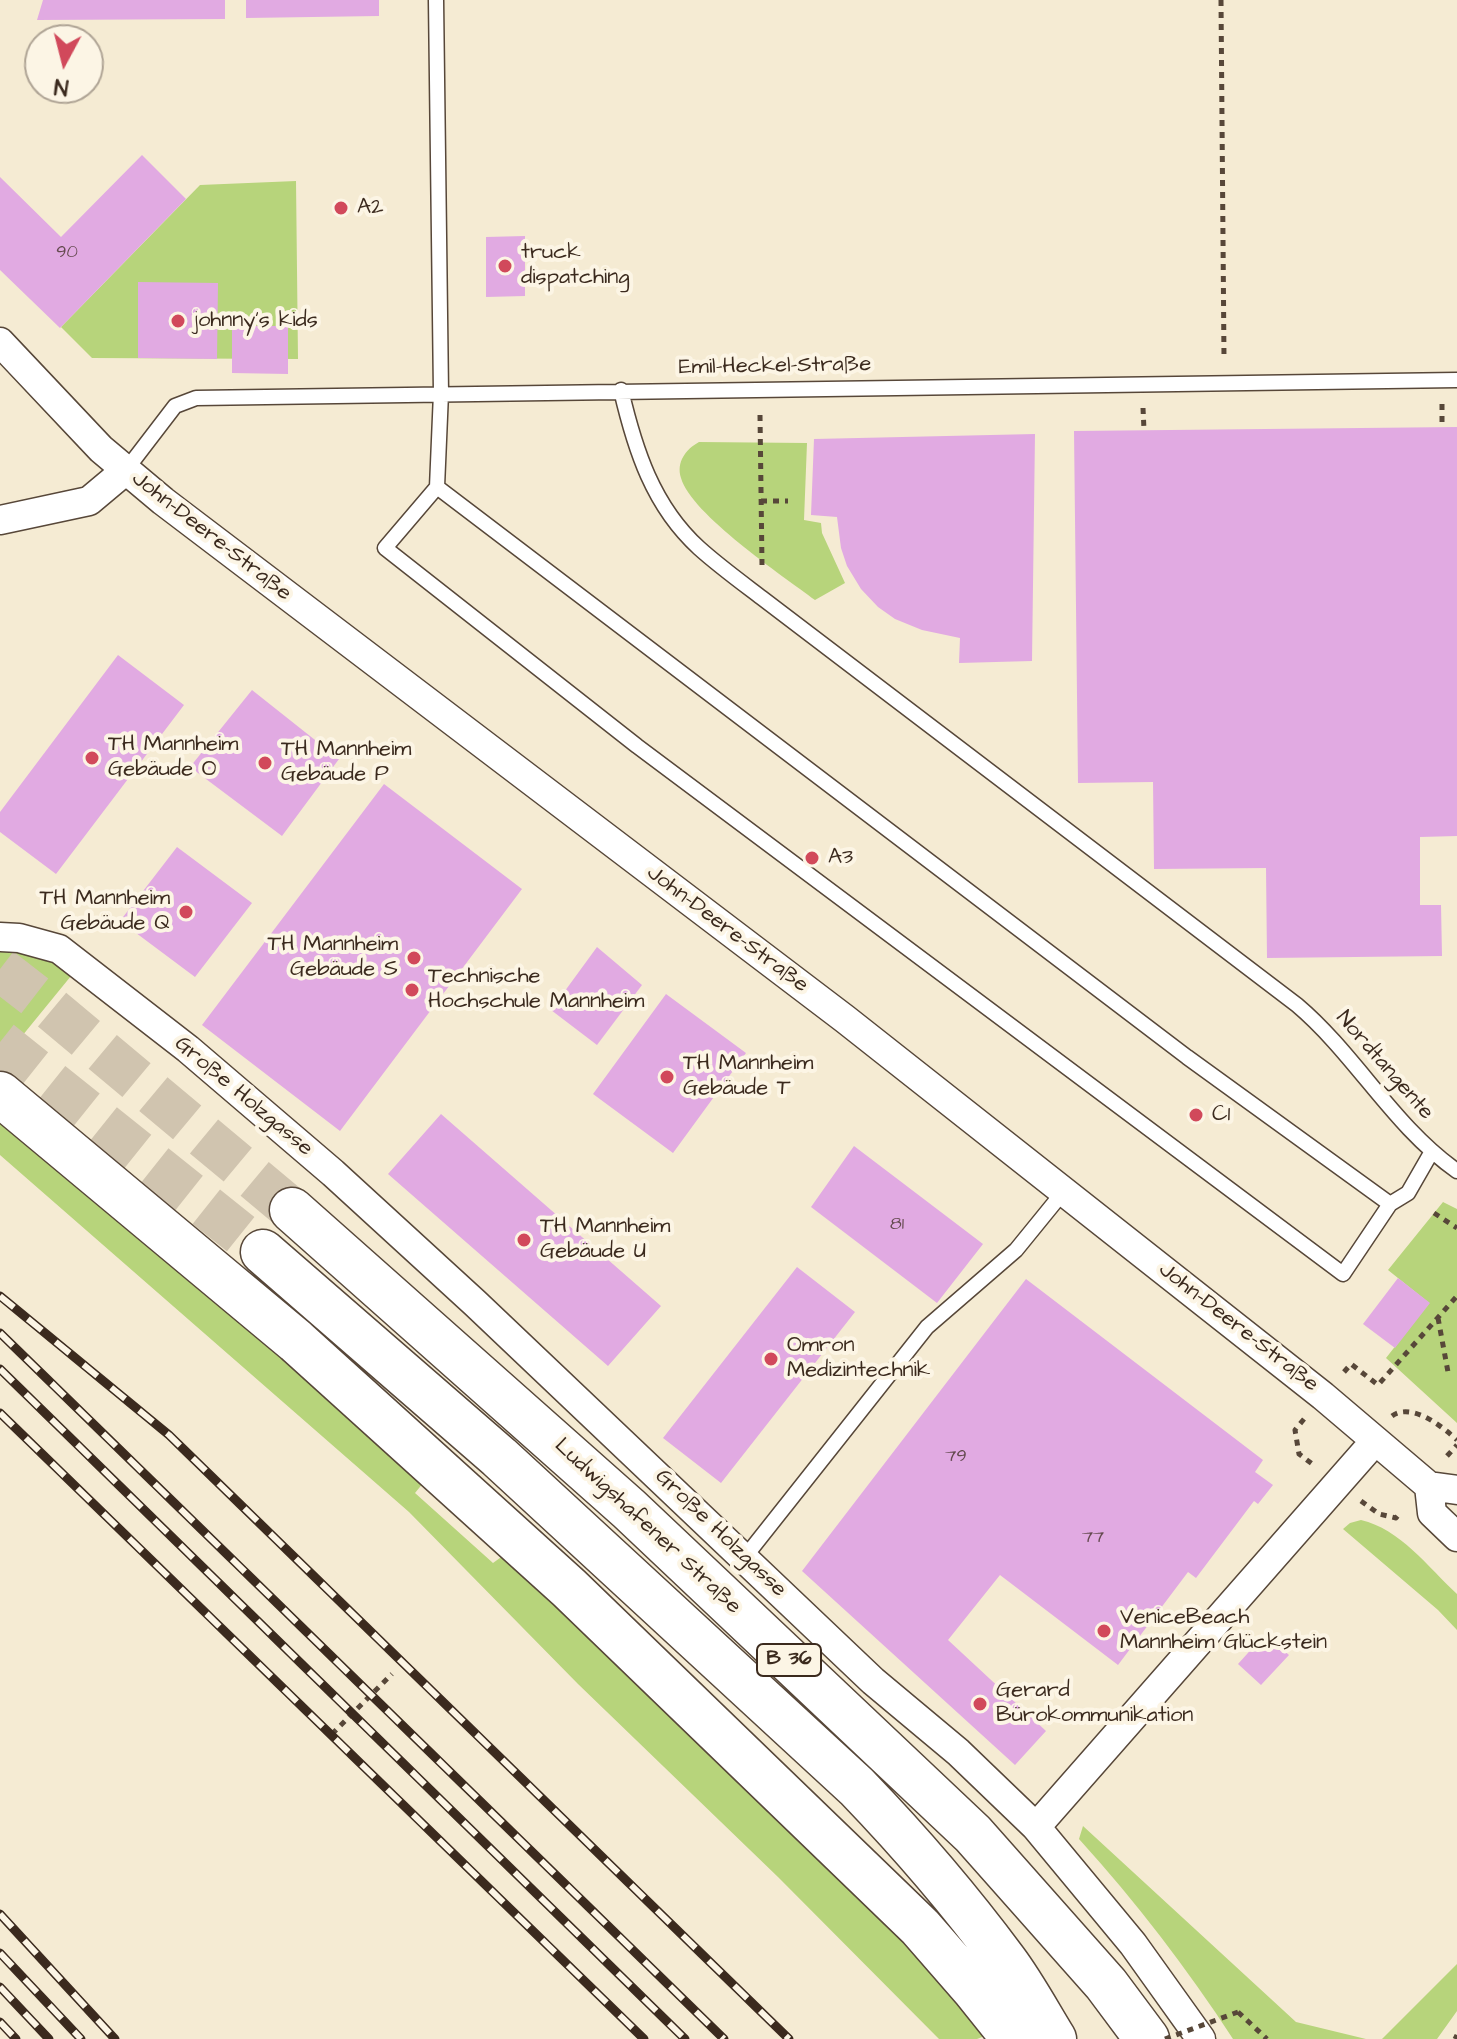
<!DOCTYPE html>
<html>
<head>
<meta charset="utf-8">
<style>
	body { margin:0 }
	#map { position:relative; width:1457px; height:2039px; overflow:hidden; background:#f5ebd3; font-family:"Architects Daughter",sans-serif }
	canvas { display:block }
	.north { position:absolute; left:24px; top:24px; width:80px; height:80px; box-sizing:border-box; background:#fcf5e5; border:2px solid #afa495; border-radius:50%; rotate:187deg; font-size:22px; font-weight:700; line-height:32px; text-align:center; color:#3b2a1e }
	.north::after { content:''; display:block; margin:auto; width:28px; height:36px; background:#d1495b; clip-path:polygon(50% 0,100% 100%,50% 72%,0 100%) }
</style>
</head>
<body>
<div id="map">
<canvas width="1457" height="2039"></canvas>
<div class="north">N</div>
</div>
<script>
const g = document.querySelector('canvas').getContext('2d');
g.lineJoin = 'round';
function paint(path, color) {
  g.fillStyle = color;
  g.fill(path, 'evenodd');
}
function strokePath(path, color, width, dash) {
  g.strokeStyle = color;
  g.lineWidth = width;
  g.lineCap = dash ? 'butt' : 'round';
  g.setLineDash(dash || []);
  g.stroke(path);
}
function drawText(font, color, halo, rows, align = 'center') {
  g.font = font + ' "Architects Daughter",sans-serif';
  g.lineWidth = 8;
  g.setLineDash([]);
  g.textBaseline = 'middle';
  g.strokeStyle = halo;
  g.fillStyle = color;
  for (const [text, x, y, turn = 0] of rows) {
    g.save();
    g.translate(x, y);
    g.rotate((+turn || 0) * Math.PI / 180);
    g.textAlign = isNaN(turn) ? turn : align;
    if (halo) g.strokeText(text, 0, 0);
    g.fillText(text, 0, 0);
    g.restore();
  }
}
const green = new Path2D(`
	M296 181 298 359 92 358 61 327 200 185Z
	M699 442 807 443 804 520 821 523 822 533 845 583 815 600C783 576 691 514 681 478 676 462 686 449 699 442Z
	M0 947C27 950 51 958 71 976L0 1063Z
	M0 1116 219 1301 424 1482 415 1493 493 1563 504 1555 827 1856 990 2034 977 2039H939L778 1877 578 1684 409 1512 0 1155Z
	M1443 1202 1457 1209V1423L1386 1358 1429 1303 1388 1270Z
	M1361 1520C1400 1529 1428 1567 1457 1594V1630L1438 1610 1343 1529 1350 1523Z
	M1083 1826 1296 2022 1366 2039H1233C1187 1968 1136 1902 1079 1839Z
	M1457 1964V2011L1437 2039H1382Z`);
const building = new Path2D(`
	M43 0H225V19L37 20Z
	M246 0H379V16L246 18Z
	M142 155 186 199 60 328 0 270V177L61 237Z
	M525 236V296L486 297V237Z
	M138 282 218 283 217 359 138 358Z
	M232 326H288V374L232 373Z
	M1457 427V836L1420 837V905H1441L1442 956 1267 958 1266 868 1154 869 1153 782 1078 783 1074 431Z
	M1035 434 1032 661 959 663 960 638 922 630 895 619 878 607 861 589 847 566 841 548 837 517 811 515 814 439Z
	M118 655 184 705 56 874 0 832V812Z
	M252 690 339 759 282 836 190 767Z
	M384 784 522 889 340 1131 202 1025Z
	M177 847 252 903 195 977 120 921Z
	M597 947 642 985 597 1045 551 1010Z
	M666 994 746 1053 673 1153 593 1094Z
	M441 1114 661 1306 608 1366 388 1174Z
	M854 1146 983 1244 937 1303 811 1207Z
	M797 1267 855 1312 721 1483 663 1438Z
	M1398 1278 1430 1303 1395 1348 1363 1324Z
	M1026 1279 1263 1460 1255 1472 1273 1485 1258 1504 1254 1501 1196 1578 1188 1572 1118 1665 1000 1575 948 1640 1046 1731 1015 1765 802 1571Z
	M1265 1634 1289 1655 1261 1685 1238 1664Z`);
const primaryTunnel = new Path2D(`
	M0 969 49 1007 292 1210
	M0 1042 263 1252`);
const path = new Path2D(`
	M1221 0 1224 358
	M1442 404V427
	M1143 408 1144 430
	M760 415 762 565
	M761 501H788
	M1434 1213 1457 1228
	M1438 1318 1448 1372
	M1344 1372 1351 1364 1378 1385 1457 1296
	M1392 1416C1411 1402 1442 1426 1457 1440
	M1304 1419 1295 1430 1299 1454 1315 1466
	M1447 1456 1457 1445
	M1361 1501 1379 1514 1396 1518 1400 1513
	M332 1734 392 1674
	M1238 2012 1267 2039
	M1455 2039 1457 2035`);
const lane = new Path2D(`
	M436 0 441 393 437 487 385 548 637 746 1343 1274 1390 1204 1408 1193 1431 1153
	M621 390C635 450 653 506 699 548 719 566 741 582 762 598L1297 1005C1356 1055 1393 1126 1457 1171
	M126 470 175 406 196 398 1457 380
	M437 487 1187 1057 1390 1204
	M745 1557 927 1327 1016 1250 1064 1191`);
const street = new Path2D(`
	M0 342 101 449 163 501 845 1019 1323 1396 1429 1486 1457 1490
	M0 520 89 501 126 470
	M0 937 19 938 59 949 188 1049 333 1173 475 1303 873 1681 958 1752 1036 1827 1133 1944 1201 2039
	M1429 1486 1432 1513 1457 1537
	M1036 1827 1375 1441`);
const primary = new Path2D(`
	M0 1094 296 1341 569 1588 920 1927 974 1989 1014 2039
	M292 1210 629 1509 973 1834 1106 1984 1147 2039
	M263 1252 499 1457 857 1787C910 1842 959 1899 1005 1961 1023 1985 1038 2013 1054 2039`);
const rail = new Path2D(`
	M0 1296 169 1435 789 2039
	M0 1333 724 2039
	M0 1369 685 2039
	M0 1413 644 2039
	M0 1914 115 2039
	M0 1953 81 2039
	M0 1987 49 2039
	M0 2022 16 2039`);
const pathBridge = new Path2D(`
	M1165 2039 1238 2012`);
const markers = [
	[341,208,8,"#d1495b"],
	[505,266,8,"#d1495b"],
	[178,321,8,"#d1495b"],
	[92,758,8,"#d1495b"],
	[265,763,8,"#d1495b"],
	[812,858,8,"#d1495b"],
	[186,912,8,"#d1495b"],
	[414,958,8,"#d1495b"],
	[412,990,8,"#d1495b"],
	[667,1077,8,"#d1495b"],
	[1196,1115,8,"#d1495b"],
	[524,1240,8,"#d1495b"],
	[771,1359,8,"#d1495b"],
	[1104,1631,8,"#d1495b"],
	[980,1704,8,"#d1495b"]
];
const numberNames = [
	["90",67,253],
	["81",897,1225],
	["79",956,1457],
	["77",1093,1538]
];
const shields = [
	[789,1660,64]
];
const shieldNames = [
	["B 36",789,1660]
];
const poiNames = [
	["A2",357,208],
	["truck",521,253],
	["dispatching",521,278],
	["johnny's kids",194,321],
	["TH Mannheim",108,745],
	["Gebäude O",108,770],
	["TH Mannheim",281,750],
	["Gebäude P",281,775],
	["A3",828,858],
	["TH Mannheim",170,899,"right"],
	["Gebäude Q",170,924,"right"],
	["TH Mannheim",398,945,"right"],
	["Gebäude S",398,970,"right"],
	["Technische",428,977],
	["Hochschule Mannheim",428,1002],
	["TH Mannheim",683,1064],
	["Gebäude T",683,1089],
	["C1",1212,1115],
	["TH Mannheim",540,1227],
	["Gebäude U",540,1252],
	["Omron",787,1346],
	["Medizintechnik",787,1371],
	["VeniceBeach",1120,1618],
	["Mannheim Glückstein",1120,1643],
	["Gerard",996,1691],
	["Bürokommunikation",996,1716]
];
const streetNames = [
	["Emil-Heckel-Straße",775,367,-1],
	["John-Deere-Straße",211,537,38],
	["John-Deere-Straße",727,930,37],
	["Nordtangente",1384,1066,49],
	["Große Holzgasse",243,1097,40],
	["John-Deere-Straße",1238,1328,38],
	["Ludwigshafener Straße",647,1527,43],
	["Große Holzgasse",720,1534,44]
];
paint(green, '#b7d47b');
paint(building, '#e1aae2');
strokePath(primaryTunnel, '#d0c4af', 44, [44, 22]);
strokePath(lane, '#574739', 17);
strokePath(street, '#574739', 31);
strokePath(primary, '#574739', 47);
strokePath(path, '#574739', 5, [6, 6]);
strokePath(lane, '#fff', 14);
strokePath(street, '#fff', 28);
strokePath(primary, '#fff', 44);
strokePath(rail, '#3b2a1e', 9);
strokePath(rail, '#fcf5e5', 6, [18]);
strokePath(pathBridge, '#574739', 5, [6, 6]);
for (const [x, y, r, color] of markers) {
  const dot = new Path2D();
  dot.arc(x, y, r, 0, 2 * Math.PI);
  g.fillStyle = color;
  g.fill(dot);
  strokePath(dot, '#fcf5e5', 3);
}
drawText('18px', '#644a4f', null, numberNames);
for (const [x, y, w] of shields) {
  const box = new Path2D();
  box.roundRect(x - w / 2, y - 16, w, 32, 6);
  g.fillStyle = '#fcf5e5';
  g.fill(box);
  strokePath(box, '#3b2a1e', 2);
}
drawText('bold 20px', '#3b2a1e', null, shieldNames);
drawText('22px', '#3b2a1e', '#fcf5e5', poiNames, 'left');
drawText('22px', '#3b2a1e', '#fcf5e5', streetNames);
</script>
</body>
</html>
